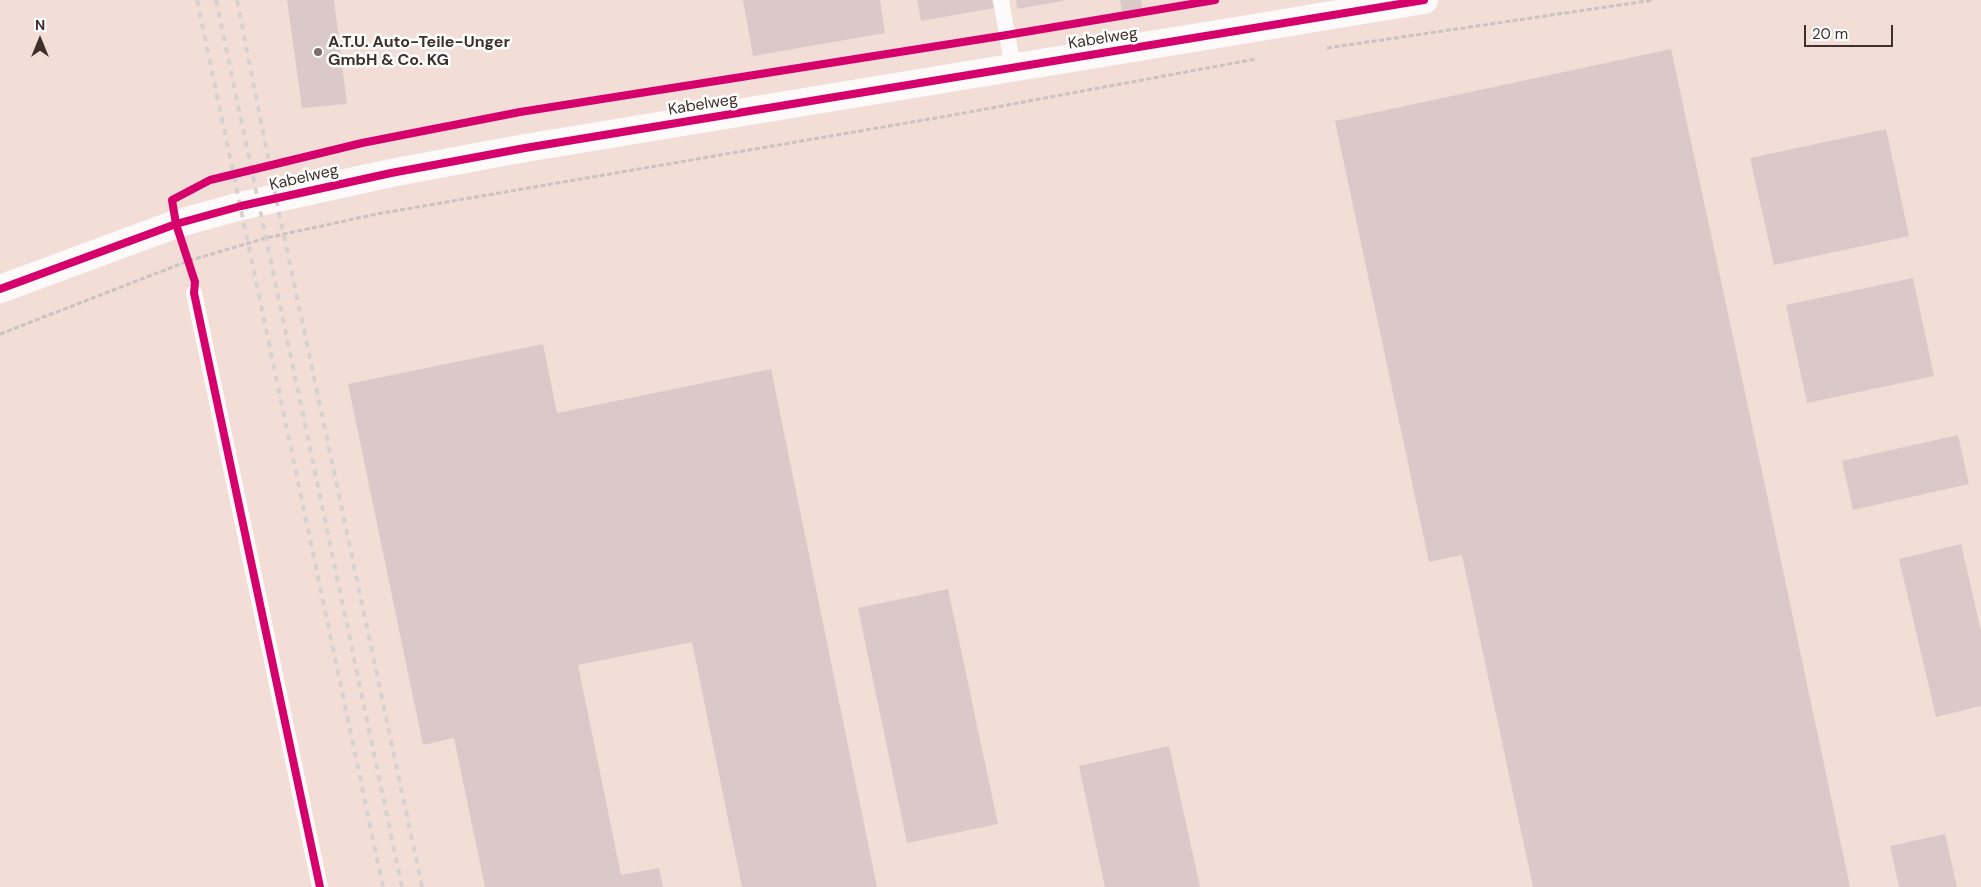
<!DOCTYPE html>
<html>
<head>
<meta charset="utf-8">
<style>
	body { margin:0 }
	#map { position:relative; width:1981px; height:887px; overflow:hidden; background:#f3ddd7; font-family:"DM Sans",sans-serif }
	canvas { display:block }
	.north { position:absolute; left:15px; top:15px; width:50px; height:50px; -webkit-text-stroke:4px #fff; paint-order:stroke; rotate:0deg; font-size:14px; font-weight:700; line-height:20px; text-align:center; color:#3f302c }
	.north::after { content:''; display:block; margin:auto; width:18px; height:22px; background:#3f302c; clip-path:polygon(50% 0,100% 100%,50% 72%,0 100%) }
	.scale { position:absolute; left:1804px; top:25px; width:89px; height:22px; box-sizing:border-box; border:2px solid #3f302c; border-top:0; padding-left:6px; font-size:15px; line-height:18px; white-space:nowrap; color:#3f302c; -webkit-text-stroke:4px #fff; paint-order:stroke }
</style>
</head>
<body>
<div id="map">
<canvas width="1981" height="887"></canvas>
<div class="north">N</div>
<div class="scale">20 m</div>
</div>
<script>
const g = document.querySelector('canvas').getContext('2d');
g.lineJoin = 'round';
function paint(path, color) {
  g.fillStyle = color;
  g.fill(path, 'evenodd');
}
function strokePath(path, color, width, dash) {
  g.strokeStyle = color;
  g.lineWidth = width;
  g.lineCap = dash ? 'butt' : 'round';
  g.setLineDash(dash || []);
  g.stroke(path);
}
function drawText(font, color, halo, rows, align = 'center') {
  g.font = font + ' "DM Sans",sans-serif';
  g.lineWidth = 5;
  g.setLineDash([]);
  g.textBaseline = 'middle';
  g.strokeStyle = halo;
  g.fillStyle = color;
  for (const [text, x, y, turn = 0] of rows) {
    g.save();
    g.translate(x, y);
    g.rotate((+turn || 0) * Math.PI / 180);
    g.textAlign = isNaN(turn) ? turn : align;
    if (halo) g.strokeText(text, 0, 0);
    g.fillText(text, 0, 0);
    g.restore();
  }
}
const building = new Path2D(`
	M287 0H334L347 104 302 108Z
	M743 0H880L885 33 753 56Z
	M917 0H992L994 8 921 21Z
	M1016 0H1063V1L1017 9Z
	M1120 0H1141L1142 8 1122 12Z
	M1671 49 1766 490 1850 887H1533L1462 555 1429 562 1335 121Z
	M1886 129 1909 236 1774 265 1750 158Z
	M1913 278 1934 376 1807 403 1786 305Z
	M543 344 557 413 771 369 877 887H742L692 642 578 665 621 875 659 868 663 887H485L454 738 423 745 348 384Z
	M1958 435 1969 484 1853 510 1842 461Z
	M1961 544 1981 631V706L1936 717 1899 559Z
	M948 589 998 824 907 843 858 608Z
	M1169 746 1200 887H1105L1079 766Z
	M1945 834 1957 887H1899L1890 846Z`);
const path = new Path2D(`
	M1327 48 1654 0
	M185 252 192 272
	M0 334 188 261 266 238 377 214 953 115 1256 59`);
const service = new Path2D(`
	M1001 0 1013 68
	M194 293 320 887`);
const tertiary = new Path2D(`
	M0 289 176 224 241 206 391 173 525 148 1424 0`);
const rail = new Path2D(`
	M197 0 383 887
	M216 0 402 887
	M237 0 276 198 422 887`);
const cycleway = new Path2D(`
	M0 289 176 224 241 206 391 173 525 148 1424 0
	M320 887 194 293 195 282 176 224 172 200 210 180 362 143 520 112 1007 35 1215 0`);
const markers = [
	[318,52,5,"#7e6d68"]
];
const streetNames = [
	["Kabelweg",1103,39,-9],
	["Kabelweg",703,105,-9],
	["Kabelweg",304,178,-13]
];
const poiNames = [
	["A.T.U. Auto-Teile-Unger",328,43],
	["GmbH & Co. KG",328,61]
];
paint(building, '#dac9c8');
strokePath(path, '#cac3c0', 3, [5, 2.5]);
strokePath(service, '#fdfaf9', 16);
strokePath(tertiary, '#fdfaf9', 28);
strokePath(rail, '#d8d1cf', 4, [6, 6]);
strokePath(cycleway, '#d6006c', 8);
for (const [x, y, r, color] of markers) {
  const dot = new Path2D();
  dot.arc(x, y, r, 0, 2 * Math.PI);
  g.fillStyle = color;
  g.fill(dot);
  strokePath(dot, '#fff', 2);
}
drawText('16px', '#3f302c', '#fff', streetNames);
drawText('bold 16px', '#3f302c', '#fff', poiNames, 'left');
</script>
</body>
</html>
